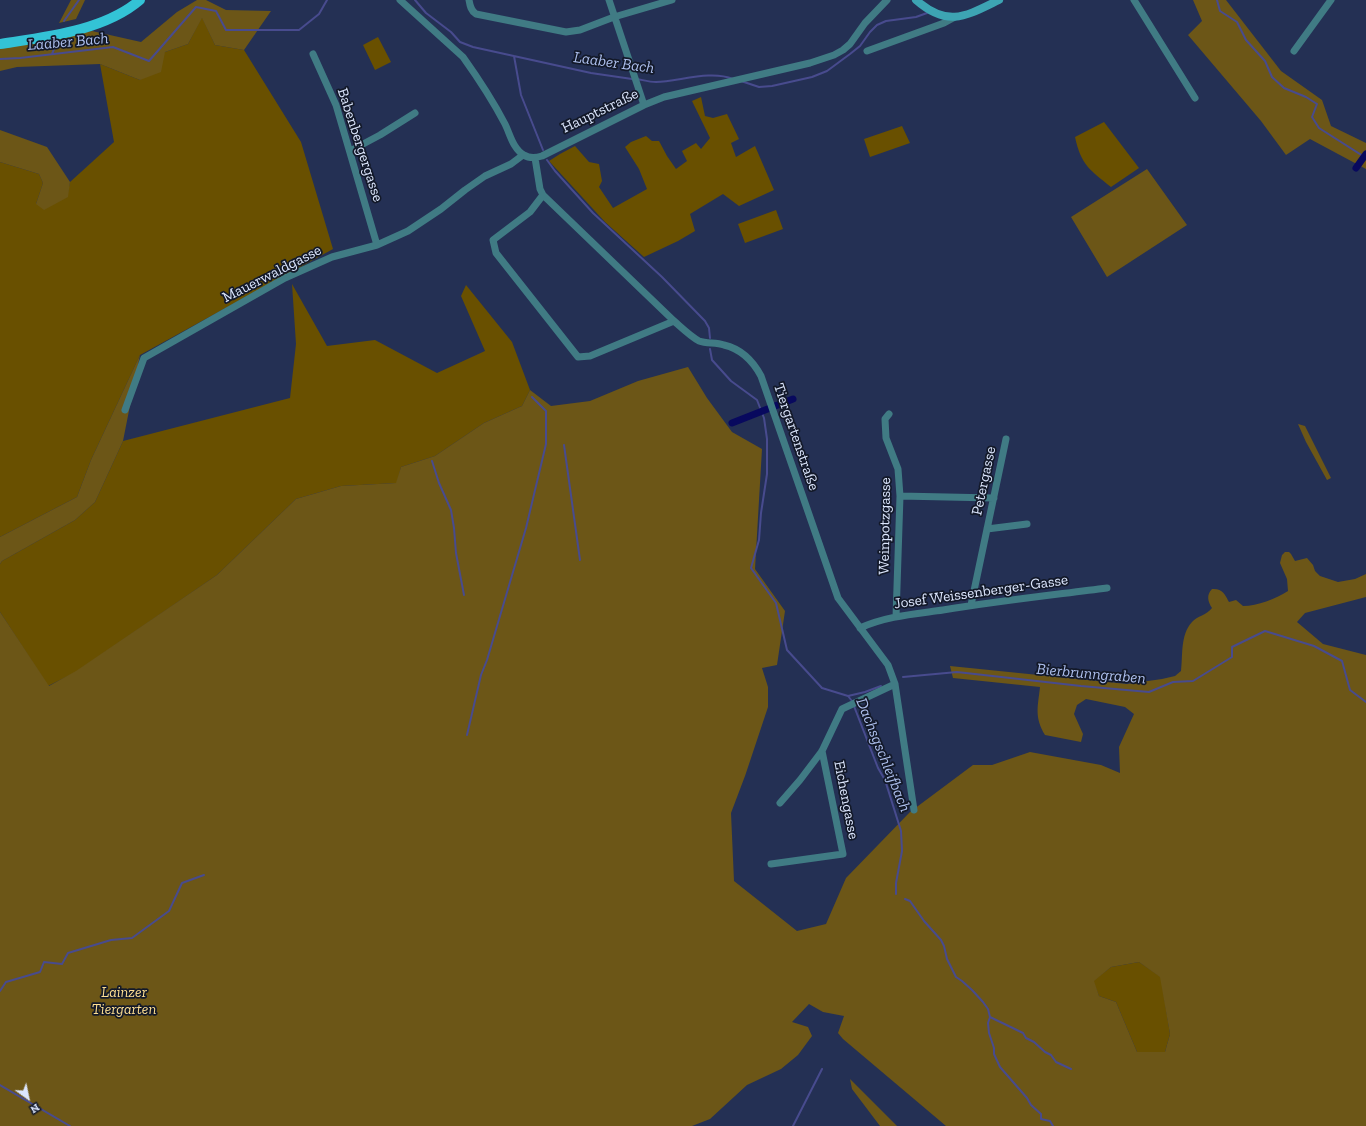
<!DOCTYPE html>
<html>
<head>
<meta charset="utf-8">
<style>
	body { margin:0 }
	#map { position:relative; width:1366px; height:1126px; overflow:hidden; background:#243054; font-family:"Zilla Slab",serif }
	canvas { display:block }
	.north { position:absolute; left:8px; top:1078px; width:40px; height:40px; -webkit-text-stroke:3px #131929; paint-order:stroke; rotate:147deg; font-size:11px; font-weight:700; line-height:16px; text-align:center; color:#dce6fd }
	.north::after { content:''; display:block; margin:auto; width:14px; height:18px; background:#dce6fd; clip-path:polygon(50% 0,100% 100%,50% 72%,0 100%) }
</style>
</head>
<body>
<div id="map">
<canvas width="1366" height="1126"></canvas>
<div class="north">N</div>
</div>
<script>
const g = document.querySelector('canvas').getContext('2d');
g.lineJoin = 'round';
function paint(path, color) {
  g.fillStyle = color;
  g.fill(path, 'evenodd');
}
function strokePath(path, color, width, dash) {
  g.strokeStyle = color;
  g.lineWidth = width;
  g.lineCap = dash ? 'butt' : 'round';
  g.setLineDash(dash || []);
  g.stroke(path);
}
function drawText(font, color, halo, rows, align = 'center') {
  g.font = font + ' "Zilla Slab",serif';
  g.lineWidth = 3.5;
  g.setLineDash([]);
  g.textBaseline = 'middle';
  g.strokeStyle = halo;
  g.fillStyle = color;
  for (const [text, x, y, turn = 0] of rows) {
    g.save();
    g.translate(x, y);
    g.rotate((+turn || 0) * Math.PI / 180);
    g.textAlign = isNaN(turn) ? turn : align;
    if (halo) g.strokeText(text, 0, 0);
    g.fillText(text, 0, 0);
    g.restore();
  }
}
const green = new Path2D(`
	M202 17 215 45 244 50 301 142 333 249 140 355 91 460 77 497 0 537V162L39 174 43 183 36 204 67 197 70 182 114 142 100 64 140 80 165 52 188 44Z
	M378 37 391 62 375 70 363 45Z
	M701 97 705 116 713 118 727 114 739 139 731 143 736 157 755 146 774 190 739 206 723 194 690 214 695 231 678 241 644 257 605 222 549 161 560 154 575 146 589 162 599 164 602 181 599 187 613 208 647 189 639 169 625 147 631 142 646 136 652 141H659L667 156 676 169 687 161 682 151 696 143 701 149 710 138 692 101Z
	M1104 122 1139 168 1111 187C1090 170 1081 165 1075 137Z
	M902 126 910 143 870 157 864 139Z
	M776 210 783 229 745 243 738 224Z
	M292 284 327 346 375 340 437 373 485 351 461 296 466 285 512 342 530 390 522 406 484 423 435 456 401 467 397 483 341 486 296 499 217 575 76 672 48 686 0 612V564L2 561 75 520 95 502 123 441 290 398 296 344Z
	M1139 962 1161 977 1170 1034 1165 1052H1137L1116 1002 1099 996 1093 981 1111 967Z`);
const forest = new Path2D(`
	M71 0H85L76 19 59 23Z
	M197 0H206L226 10 271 11 244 50 215 45 202 18 188 44 165 52 161 72 140 80 100 64 17 67 0 71V47L92 31 141 42 177 12Z
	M1193 0H1226L1281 71 1322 100 1331 126 1366 143V169L1310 139 1286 155 1261 121 1188 35 1202 21Z
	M0 130 47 147 70 182 68 197 44 210 36 204 43 183 39 174 0 162Z
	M1147 169 1187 225 1107 277 1071 217Z
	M140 355 123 441 95 502 75 520 2 561 0 564V537L77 497 91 460Z
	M688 367 707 398 732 432 762 449 755 569 785 611 777 665 762 668 768 687V707L745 776 731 813 734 881 797 931 826 924 846 878 910 812 973 765H992L1030 752 1101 765 1120 773 1119 747 1134 714 1125 707 1086 699 1077 705 1074 714 1083 734 1081 742 1045 735C1034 717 1038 706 1040 687L953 678 950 666 1127 684 1162 679 1175 676 1181 671C1183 656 1180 635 1192 622 1197 616 1207 615 1212 608 1208 602 1206 595 1212 589 1222 588 1225 594 1229 602L1236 600 1243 606C1258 606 1275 599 1288 591L1287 579 1280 563 1282 555 1285 552H1289L1291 554 1295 561 1307 558 1313 565 1315 571 1320 576 1338 582 1355 579 1366 574V597L1305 613 1297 622 1323 644 1366 655V1126H946L843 1039 838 1033 844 1016 823 1012 809 1004 792 1022 808 1027 812 1036 798 1055 781 1069 747 1085 710 1119 692 1126H0V612L49 686 76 671 217 575 296 499 341 486 396 483 401 467 435 456 484 423 522 406 530 390 551 406 590 401 638 381ZM1139 962 1160 977 1170 1034 1165 1052H1137L1116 1002 1099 996 1094 981 1111 967Z
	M1298 424 1305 426 1331 478 1327 480 1306 442Z
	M850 1079 897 1126H880L852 1089Z`);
const stream = new Path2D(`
	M415 0 426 13 451 32 460 42 473 47 591 73 632 79
	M1217 0 1220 11 1237 22 1246 40 1265 61 1272 77 1284 88 1306 97 1317 104 1312 117 1319 128 1366 158
	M64 21 79 0
	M52 54 57 42
	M514 56 521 95 543 150
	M0 59 20 58 113 47 149 61 196 7 216 11 226 30H299L319 14 327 0
	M637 79C643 80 649 82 656 82 680 81 711 70 733 79
	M741 81 759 87 772 86 812 77 827 71 850 54 860 46 870 32 877 25 886 21 916 17 927 13
	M547 160 555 171 593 213 662 277 705 321 709 328 710 338
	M710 349 712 360 731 381 757 400 764 418 767 439V474L761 513 759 540 751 568 776 603 787 650 822 688 848 696 865 692 881 686
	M564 445 580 560
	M432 461 439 483 451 510 454 528 456 553 464 595
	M903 677 957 672 1081 686 1149 692 1173 682 1193 681 1232 657V647L1265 631 1314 646 1342 661 1350 690 1366 702
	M848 696 852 701 878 768 885 780 901 831 902 851 896 883V894
	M467 735 481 675 487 660 526 528 546 444V411L532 397
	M905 899 910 901 924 921 941 940 944 946 947 959 956 977 962 981 972 990 983 1002 988 1009 990 1017 988 1023 989 1033 994 1048V1054L1000 1067 1027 1098 1031 1105 1041 1114V1119L1050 1121 1053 1126
	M0 991 6 982 40 972 44 962 62 964 68 953 111 940 132 938 169 911 182 883 204 875
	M990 1017 1023 1033 1026 1038 1034 1042 1045 1052 1051 1055 1056 1062 1071 1069
	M0 1085 70 1126
	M793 1126 822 1069`);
const canal = new Path2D(`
	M1356 168 1366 154
	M732 423 793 399`);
const street = new Path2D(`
	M400 0 463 57C478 78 493 101 505 124 510 134 513 149 524 155 530 159 536 158 542 156L644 105 664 97 810 63 834 55 843 50 850 44 865 23 887 0
	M469 0C470 6 471 11 476 14L566 32 580 30 614 17 672 0
	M609 0 644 105
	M1134 0 1195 98
	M867 51 944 23 955 17
	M1294 51 1331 0
	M313 54 336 105 377 245
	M350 151 380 135 415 113
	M535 158 540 189 543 195 674 321C682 328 690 336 699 341 707 344 716 342 724 345 741 349 753 361 761 376L838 598 888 665 895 684 914 810
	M543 195 530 212 493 240 496 253 578 357 590 356 674 321
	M125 410 144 358 285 278 332 257 377 245 408 231 441 209 465 190 485 176 511 164 523 155
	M889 414 885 419 886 438 898 469 900 496 896 617
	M900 496 994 498
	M987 529 1027 524
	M971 605 1006 439
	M860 628C886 616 915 614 943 610 998 601 1053 595 1107 588
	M780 803 800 780 822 751 842 709 895 684
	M771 864 843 854 822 751`);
const secondary = new Path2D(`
	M916 0C948 28 966 16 999 0`);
const primary = new Path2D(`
	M0 44C45 37 104 31 140 0`);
const streetNames = [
	["Hauptstraße",600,111,-26],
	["Babenbergergasse",360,145,72],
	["Mauerwaldgasse",272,274,-27],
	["Tiergartenstraße",796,437,71],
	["Petergasse",984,481,-78],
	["Weinpotzgasse",885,526,-89],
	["Josef Weissenberger-Gasse",981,592,-8],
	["Eichengasse",846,800,79]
];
const parkNames = [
	["Lainzer",124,993],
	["Tiergarten",124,1010]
];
const waterNames = [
	["Laaber Bach",68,42,-5],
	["Laaber Bach",614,63,8],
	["Bierbrunngraben",1091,674,5],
	["Dachsgschleifbach",883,755,68]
];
paint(green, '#695000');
paint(forest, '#6c5617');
strokePath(stream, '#484b8e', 2);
strokePath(canal, '#08095e', 7);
strokePath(street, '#407b84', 7);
strokePath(secondary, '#3da4b3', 8);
strokePath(primary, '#33c3d6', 10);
drawText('15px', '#dce6fd', '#131929', streetNames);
drawText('italic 15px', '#fedf92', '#131929', parkNames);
drawText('italic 16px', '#adbfed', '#131929', waterNames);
</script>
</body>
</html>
